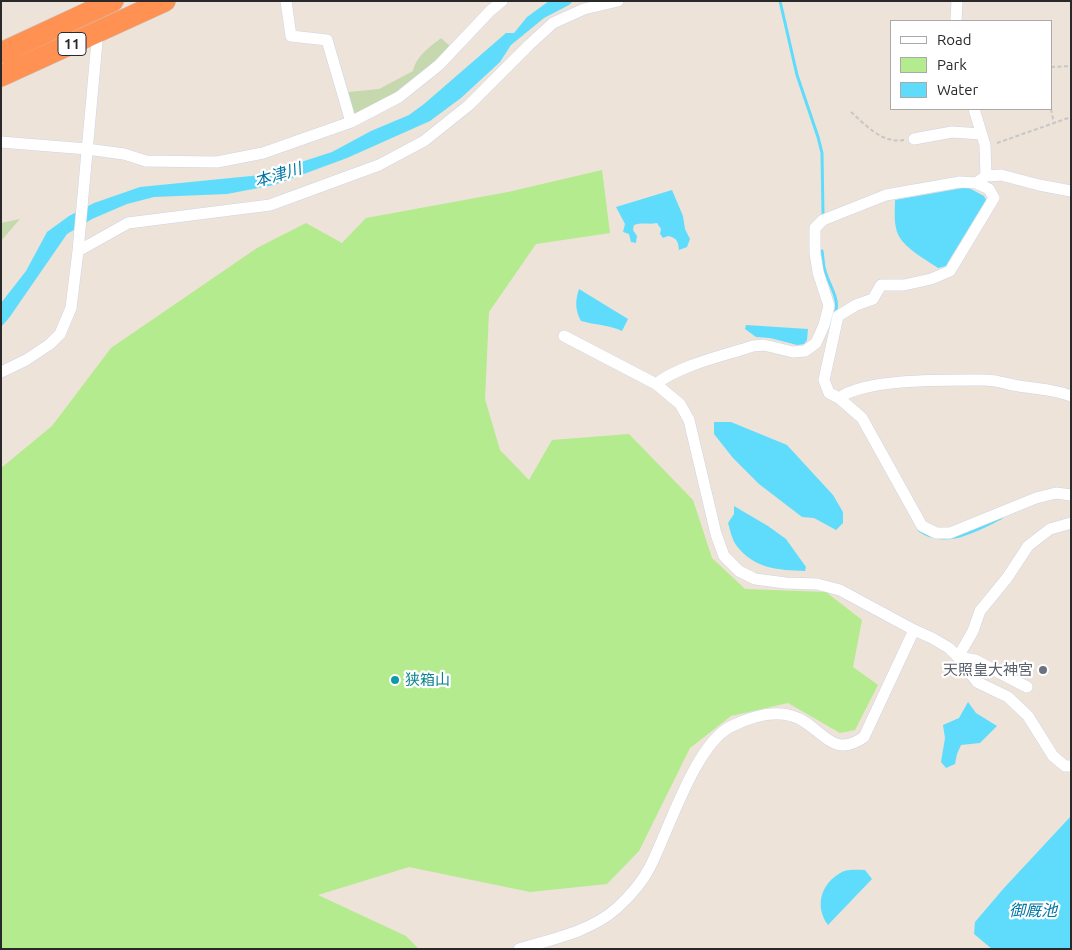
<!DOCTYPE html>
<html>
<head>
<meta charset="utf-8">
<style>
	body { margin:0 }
	#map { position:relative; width:1072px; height:950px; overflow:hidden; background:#ede3d9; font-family:Ubuntu,sans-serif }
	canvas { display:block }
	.frame { position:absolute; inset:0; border:2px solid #292929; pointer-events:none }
	.legend { position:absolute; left:890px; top:20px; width:162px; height:90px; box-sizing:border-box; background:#fff; border:1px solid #a9a9a9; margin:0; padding:6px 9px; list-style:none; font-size:15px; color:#292929 }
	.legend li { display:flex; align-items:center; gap:10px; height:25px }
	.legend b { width:25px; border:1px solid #a9a9a9 }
</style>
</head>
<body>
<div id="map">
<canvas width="1072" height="950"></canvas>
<div class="frame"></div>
<ul class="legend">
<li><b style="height:6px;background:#fff"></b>Road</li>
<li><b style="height:14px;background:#b3eb8e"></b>Park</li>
<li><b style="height:14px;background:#5fdcfc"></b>Water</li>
</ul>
</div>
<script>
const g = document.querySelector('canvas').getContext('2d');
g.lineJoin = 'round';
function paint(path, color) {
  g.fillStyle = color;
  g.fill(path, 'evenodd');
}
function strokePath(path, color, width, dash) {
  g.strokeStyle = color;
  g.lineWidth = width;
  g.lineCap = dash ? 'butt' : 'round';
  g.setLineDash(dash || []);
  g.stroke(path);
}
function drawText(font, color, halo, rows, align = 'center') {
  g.font = font + ' Ubuntu,"Noto Sans JP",sans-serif';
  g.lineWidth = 4.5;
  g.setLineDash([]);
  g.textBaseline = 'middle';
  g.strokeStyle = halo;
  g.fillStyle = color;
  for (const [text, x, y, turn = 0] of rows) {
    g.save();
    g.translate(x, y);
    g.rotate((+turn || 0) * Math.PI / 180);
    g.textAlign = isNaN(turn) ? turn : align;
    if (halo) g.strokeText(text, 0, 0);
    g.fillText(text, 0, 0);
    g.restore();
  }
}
const green = new Path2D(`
	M602 170 610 233 536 244 489 312 485 399 500 450 529 480 552 440 629 434 693 500 712 558 745 589 826 592 862 620 853 667 878 685 855 730 840 733 788 703 731 716 690 748 639 851 607 884 530 892 409 867 318 895 406 936 419 949H1V468L52 426 111 348 257 248 306 223 342 243 366 218 508 192Z`);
const cemetery = new Path2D(`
	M441 38 451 47 409 87 353 118 347 95 348 92 379 89 413 71C416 56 430 47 441 38Z
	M20 219 1 241V223Z`);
const water = new Path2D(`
	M549 1H573L569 5 544 18 511 45 500 62 461 98 430 121 347 158 274 185 227 194 154 197 127 204 92 219 67 234 9 318 1 327V303L26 271 47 232 69 216 94 203 140 187 261 175 332 152 371 131 409 115 424 104 506 33H514L527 17Z
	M963 188H969L984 196 986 200 948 262 946 266 938 268C924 258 899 246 896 228 894 219 895 209 895 200Z
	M672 190 683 216 685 229 690 239 687 247 679 250C678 241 677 238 668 236L663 238 660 234 661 229 657 223C649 225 643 222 634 225L633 230 637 236 636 243 631 242 629 234 623 232 625 224 616 207Z
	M579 289 628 319 622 331C610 325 595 325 581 321 575 310 575 301 579 289Z
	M746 325 808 329 807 340 804 344 797 345 770 338 756 337 745 329Z
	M714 422H731L787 445 833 495 843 512V523L836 530 814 518 802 517 759 484 733 458 714 434Z
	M734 506 768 526 786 539 806 567 805 571C778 570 754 569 736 545 732 539 730 530 728 523L734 514Z
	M968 702 976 713 997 726 980 743 961 745 957 754 955 764 946 768 941 762 945 738 943 725 959 718Z
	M1071 816V949H992L974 934 975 922 1004 888Z
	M865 870 872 879 828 925C814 906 821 883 842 872 848 869 858 870 865 870Z`);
const stream = new Path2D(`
	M780 1 797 75 818 137 822 153 823 214
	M822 251C823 256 823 262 824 267 827 283 841 298 835 314
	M919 530C945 549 976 530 1001 518`);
const path = new Path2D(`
	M1051 67 1071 66
	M1051 109 1054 124
	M851 112C866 125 882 144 904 140
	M997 143 1071 117`);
const street = new Path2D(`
	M286 1 291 36 327 40 351 122
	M956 21 957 1
	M974 109 985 145 986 176
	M914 139 952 132 981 134
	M1 142 87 149 124 154 146 161 217 162 263 153 351 122 399 97 439 65 490 11 502 1
	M976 183 989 189 994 198 950 271 931 279 904 285H881L873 299 856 305 838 316 824 380 829 393 839 398 862 418 922 526 936 533H950L1036 498 1056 493 1071 495
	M78 251 128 223 270 205 379 165 424 141 469 105 529 45 553 23 584 9 618 1
	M564 336 656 384 680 404 689 420 716 534 724 556 739 571 755 579 786 583 817 584 840 590 914 630
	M1 372 26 360 50 344 60 334 71 308 78 251 98 30
	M656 384C680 365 723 356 753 346L764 345 793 352 805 351 816 343 824 325 829 306 818 272 815 253V228L823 220 886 195 960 182 976 183 986 176 1001 175 1039 185 1071 191
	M839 398C866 378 948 380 983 380 998 380 1006 384 1019 386 1036 389 1055 389 1071 396
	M1027 687 975 660 958 657 973 631 980 611 1007 578 1028 546 1050 529 1071 523
	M519 949C552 939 590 932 617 908 630 896 642 883 650 867 668 832 695 745 730 727 748 718 772 710 792 716 821 724 830 761 864 737L914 630 932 638 949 648 958 657 977 682 1008 697 1028 716 1053 756 1065 766H1071`);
const highway = new Path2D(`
	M1 53 113 1
	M1 76 165 1`);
const markers = [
	[1043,670,5,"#6b7280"],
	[395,680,5,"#0f9aa8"]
];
const shields = [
	[72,44,28]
];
const shieldNames = [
	["11",72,44]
];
const worshipNames = [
	["天照皇大神宮",1033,670]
];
const cultureNames = [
	["狭箱山",405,680]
];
const waterNames = [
	["本津川",278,175,-17],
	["御厩池",1033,911]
];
paint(green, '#b3eb8e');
paint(cemetery, '#c6d9ae');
paint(water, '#5fdcfc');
strokePath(stream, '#5fdcfc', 3);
strokePath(street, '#ced4e4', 12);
strokePath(highway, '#c7c7c7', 22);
strokePath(path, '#c7c7c7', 2, [4, 2.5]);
strokePath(street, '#fff', 11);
strokePath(highway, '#ff9252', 21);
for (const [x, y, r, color] of markers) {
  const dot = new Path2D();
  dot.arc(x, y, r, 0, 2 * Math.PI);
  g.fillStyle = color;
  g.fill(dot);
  strokePath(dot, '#fff', 2);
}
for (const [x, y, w] of shields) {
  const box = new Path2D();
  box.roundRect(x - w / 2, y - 11.5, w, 23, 4);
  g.fillStyle = '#fff';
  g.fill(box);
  strokePath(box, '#292929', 1);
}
drawText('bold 14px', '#292929', null, shieldNames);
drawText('15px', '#5b616d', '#fff', worshipNames, 'right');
drawText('15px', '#0d838f', '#fff', cultureNames, 'left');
drawText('italic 16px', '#0077a6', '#fff', waterNames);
</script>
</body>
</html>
